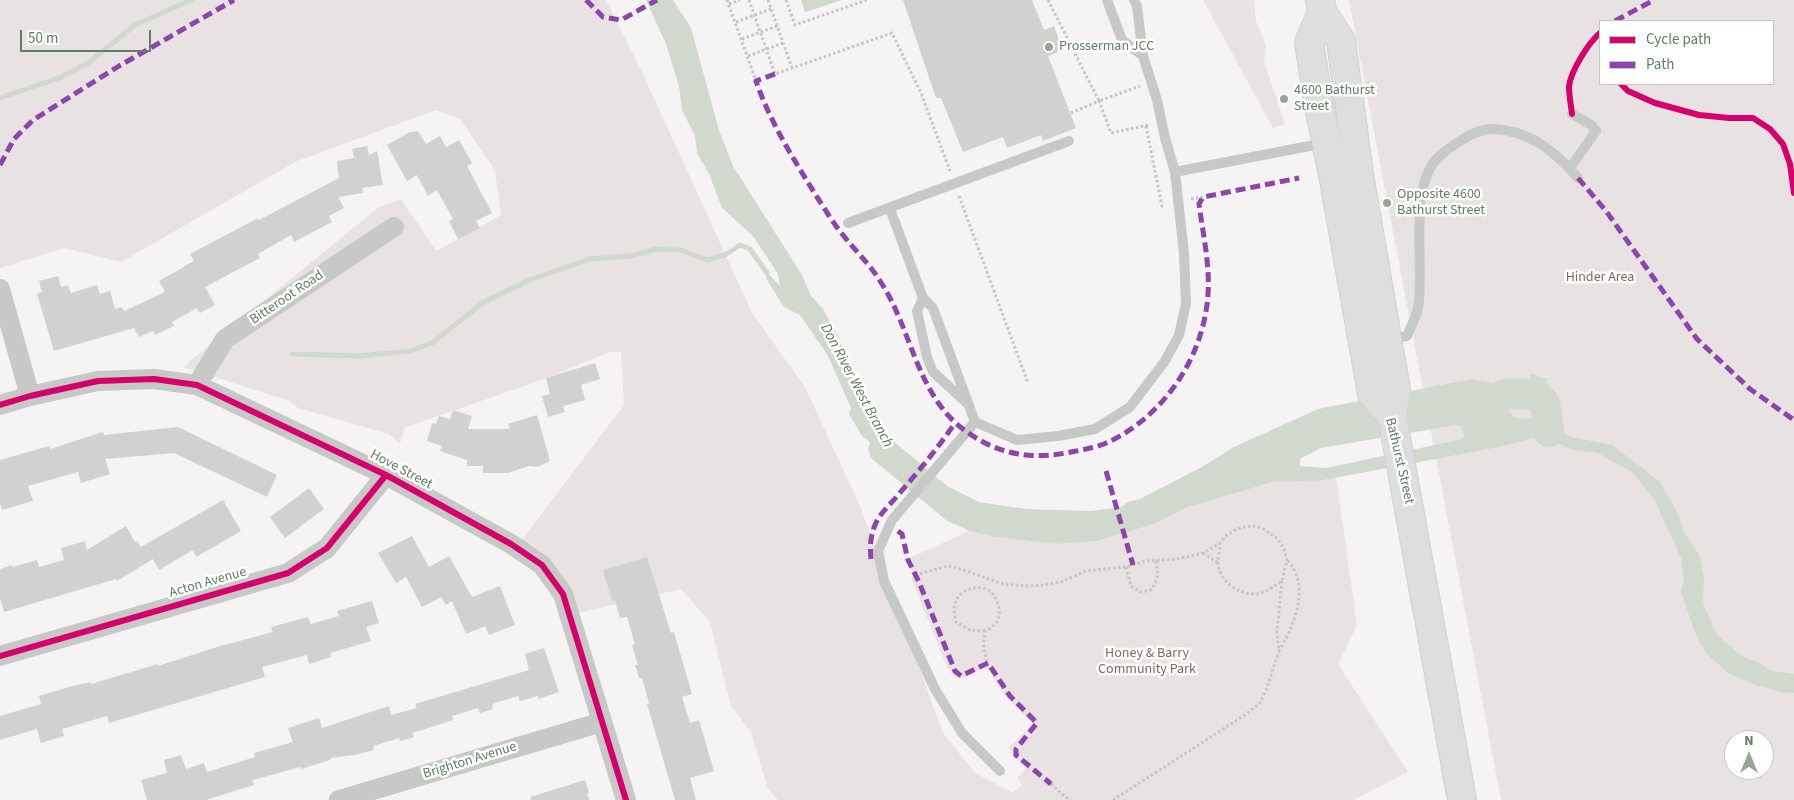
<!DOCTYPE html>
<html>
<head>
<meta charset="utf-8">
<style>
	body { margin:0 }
	#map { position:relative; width:1794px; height:800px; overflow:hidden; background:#f5f3f4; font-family:"Source Sans 3",sans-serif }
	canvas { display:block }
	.legend { position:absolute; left:1599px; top:20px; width:175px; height:65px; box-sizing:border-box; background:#fff; border:1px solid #c0cbc0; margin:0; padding:6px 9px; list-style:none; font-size:15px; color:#617d62 }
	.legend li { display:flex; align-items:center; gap:10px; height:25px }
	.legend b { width:25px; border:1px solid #c0cbc0 }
	.north { position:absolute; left:1724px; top:730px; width:50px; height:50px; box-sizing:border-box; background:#fff; border:1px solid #c0cbc0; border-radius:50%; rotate:0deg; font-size:14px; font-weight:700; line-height:20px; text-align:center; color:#617d62 }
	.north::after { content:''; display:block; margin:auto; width:18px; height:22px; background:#95a695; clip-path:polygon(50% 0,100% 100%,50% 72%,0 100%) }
	.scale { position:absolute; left:20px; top:30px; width:131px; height:22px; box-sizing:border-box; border:2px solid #617d62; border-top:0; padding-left:6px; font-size:15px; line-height:18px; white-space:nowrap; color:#617d62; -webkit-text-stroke:4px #fff; paint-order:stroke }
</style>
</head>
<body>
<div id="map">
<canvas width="1794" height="800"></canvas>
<ul class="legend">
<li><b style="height:6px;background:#d6006c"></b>Cycle path</li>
<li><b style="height:6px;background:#8e44ad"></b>Path</li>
</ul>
<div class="north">N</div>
<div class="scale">50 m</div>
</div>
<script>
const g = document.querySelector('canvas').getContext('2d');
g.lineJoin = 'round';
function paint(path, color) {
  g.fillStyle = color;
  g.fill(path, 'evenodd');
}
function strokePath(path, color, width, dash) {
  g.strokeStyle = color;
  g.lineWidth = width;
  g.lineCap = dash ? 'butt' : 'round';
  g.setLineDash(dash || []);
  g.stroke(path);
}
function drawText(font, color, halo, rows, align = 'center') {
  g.font = font + ' "Source Sans 3",sans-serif';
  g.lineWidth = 5;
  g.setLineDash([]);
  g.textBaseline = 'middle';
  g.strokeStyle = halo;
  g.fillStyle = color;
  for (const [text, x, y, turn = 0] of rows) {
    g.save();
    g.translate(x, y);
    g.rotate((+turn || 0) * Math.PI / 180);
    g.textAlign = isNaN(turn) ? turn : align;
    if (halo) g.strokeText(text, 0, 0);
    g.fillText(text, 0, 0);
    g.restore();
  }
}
const green = new Path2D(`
	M0 0H606L643 74 752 313 805 387 860 506 943 733 975 773 1013 793 1022 785 1017 778 1026 768 1008 748 1033 724 1005 696 985 666 964 678 953 676 947 667 912 580 910 558 969 531 994 537 1057 544 1097 541 1154 524 1188 507 1273 482 1318 481 1336 477 1357 625 1338 664 1408 772 1353 800H778L768 789 751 732 731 706 710 622 681 589 577 613 521 541 624 405 621 352H610L541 380 404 428 400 444 389 434 298 408 290 401 183 367 379 207 401 199 436 251 501 215 495 170 460 119 436 110 297 161 121 262 65 248 0 268Z
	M1203 0H1254L1256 21 1266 45 1264 61 1285 124 1273 128Z
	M1349 0H1794V800H1501ZM1600 21H1773V84H1600ZM1734 740H1764V770H1734Z`);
const water = new Path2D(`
	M646 0H673L691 28 719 130 733 166 802 275 811 296 823 309 837 334 865 401 892 440 947 486 979 502 1026 509 1091 511 1121 507 1130 501 1138 500 1200 468 1234 447 1318 409 1472 379 1527 390 1530 387V373L1548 379 1543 385 1547 400C1536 406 1523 400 1511 402L1509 410 1514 418 1558 420 1550 426 1571 437 1612 445 1659 481 1677 511 1684 532 1700 556 1704 579 1703 604 1717 635 1743 657 1760 663 1769 670 1794 674V693L1780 692 1755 685 1728 673 1706 653 1697 638 1681 592 1684 581 1681 558 1655 501 1632 472 1598 453 1573 450 1547 438H1534L1499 447 1318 481 1273 482 1188 507 1154 524 1097 541 1057 544 994 537 969 531 946 520 871 458 868 449 870 442 862 436 849 414 851 408 827 354 800 315 784 307 767 280 764 269 780 286 778 274 753 236 722 208 709 174 697 153 695 136 682 110 679 86 666 44ZM1456 425 1461 426 1464 434 1463 439 1326 468 1300 466V459L1321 448Z
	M801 0H842L805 12Z`);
const stream = new Path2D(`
	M0 98 59 78 88 63 135 25 191 0
	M293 354 359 356 410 351 432 343 484 302 532 279 590 259 630 256 657 249 681 250 707 260 725 255 740 245 750 249 767 273`);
const river = new Path2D(`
	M1505 394H1536L1545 404 1549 432`);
const building = new Path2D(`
	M903 0H1032L1044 30 1054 26 1063 50 1048 56 1076 128 1043 141 1041 135 1007 148 1003 137 963 152 941 98H936Z
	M418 131 426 144 440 136 446 147 459 140 472 163 467 166 492 213 476 221 480 228 458 239 449 221 453 219 437 190 428 196 417 175 407 181 387 145 410 132Z
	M367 146 369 155 377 151 383 185 362 188 363 193 338 197 344 208 329 216 332 222 294 242 291 235 258 254 260 258 205 287 215 305 200 313 197 308 172 322 174 326 155 335 153 331 139 337 134 328 54 351 37 294 42 292 39 281 58 276 61 287 68 285 71 293 97 285 100 294 110 291 115 309 122 307 124 311 165 292 159 281 194 261 190 254 258 218 259 220 339 178 337 161 354 158 352 149Z
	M595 363 600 379 581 385 585 400 563 406 565 412 548 417 542 396 550 394 546 378Z
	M453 410 472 416 468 429H510L508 424 537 415 550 461 538 467 529 466 508 473H483V466H467V460L440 451 442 446 427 441 432 423 436 424 439 416 450 419Z
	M178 427 277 475 267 497 174 453 105 459 110 474 81 483 78 472 28 486 33 501 2 510 0 503V460L49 446 50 449 103 432 104 435Z
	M309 488 324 509 285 538 270 517Z
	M223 500 241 531 196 557 193 550 159 570 153 559 117 581 116 579 4 612 0 598V569L12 565 13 567 37 560 39 567 64 560 61 548 85 541 87 550 126 526 135 542 137 541 141 547Z
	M412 536 429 567 449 556 472 597 500 586 515 625 489 635 485 626 466 634 452 601 446 605 441 597 422 607 406 577 396 583 378 553Z
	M647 557 671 633 674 632 692 694 682 697 690 723 699 720 714 771 690 778 696 800H675L647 704 649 703 642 678H639L635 665H638L632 645 635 644 627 617 620 618 615 600 612 601 603 570Z
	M372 601 379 623 366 627 371 641 330 653 331 657 309 664 307 655 262 667 265 677 109 723 107 716 62 729 64 736 41 743 37 729 0 740V716L41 704 39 696 72 686 91 682V684L158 664V666L217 647 273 632 271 627 308 617 311 624 339 616 337 611Z
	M544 648 559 692 538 699V696L520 701 518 696 492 704 493 709 480 713 478 708 452 716 453 720 413 733 414 737 400 741 399 738 373 746 374 750 351 756V755L331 758 330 760 301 769 300 767 253 780 254 785 206 800H147L141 780 167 773 164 760 181 755 186 769 204 763 207 772 255 757 254 753 293 742 288 728 319 718 322 728 389 706 391 715 417 708 415 704 529 670 525 654Z
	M585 780 589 793 587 794 589 800H531L530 797Z`);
const path = new Path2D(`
	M727 0 756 81
	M749 0 775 74 892 33 921 93 950 171
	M768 0 792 68
	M786 0 795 25 867 0
	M1048 0 1099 101 1140 86
	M729 4 740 0
	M736 22 771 9
	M742 39 777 26
	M748 56 783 43
	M1071 113 1099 101 1111 133 1149 125
	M1146 126 1162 206 1165 205
	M959 196 1028 383
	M1191 199 1203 197
	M1203 553 1218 563
	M1126 567 1131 586 1140 592 1151 590C1159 579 1158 573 1156 560
	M915 575 948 566 961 569 1003 584 1028 586 1043 585 1061 582 1086 571 1126 567 1145 561 1177 559 1203 553 1220 543 1226 536 1235 530 1244 527 1254 526 1262 528 1278 539 1284 549 1287 560 1282 581C1277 584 1271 589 1265 592 1245 599 1220 585 1218 563 1218 557 1220 550 1220 543
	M1282 581 1277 632 1279 651C1294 626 1311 586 1288 561
	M985 631 970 630 956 622C956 618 954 614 954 610 954 593 972 583 988 590 996 594 1001 609 999 617 997 624 991 628 985 631 983 645 983 650 988 663
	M1051 784 1065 797 1071 800
	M1113 800 1245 715 1260 703 1267 688 1279 651`);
const lane = new Path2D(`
	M1107 0 1122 40 1143 56
	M1134 0 1137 6 1143 56 1157 100 1165 138 1175 172
	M1570 168 1596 131 1591 125 1572 114
	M890 209 923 298 933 308 975 422 1017 440 1058 436 1095 429 1130 407 1165 361 1179 335 1186 304 1184 253 1175 172 1325 143
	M848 223 1069 141
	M923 298 917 311 927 357 933 372 969 405
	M1388 339 1407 336C1411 327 1416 317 1418 308 1425 268 1409 195 1434 162 1440 155 1449 148 1457 143 1467 136 1481 129 1492 129 1529 130 1555 151 1578 178
	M975 422 892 520 878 551 884 581 935 689 962 733 1000 771`);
const street = new Path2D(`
	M0 289 30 396
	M197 385 225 339 394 227
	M0 405 30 396 98 381 154 379 197 385 386 475 511 544 542 565 563 594 626 800
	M0 656 288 573 327 548 386 475
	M339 800 602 722`);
const secondary = new Path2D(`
	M1320 0 1322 12 1341 41 1359 174 1396 390 1392 416
	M1322 12 1309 43 1320 111 1334 180 1372 394 1392 416 1462 800`);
const quiet = new Path2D(`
	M586 0 603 17 621 20 657 0
	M1615 21 1654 0
	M775 74 756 81C770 122 794 160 817 197 825 209 833 223 843 235 857 253 870 264 882 284 913 333 917 397 967 432 999 455 1033 460 1071 452 1082 450 1093 448 1104 444 1151 424 1189 378 1202 329 1215 283 1205 249 1199 204L1203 197 1299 178
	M0 165 14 139 33 120 119 66 234 0
	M1578 178 1606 211 1697 339 1750 389 1794 420
	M1106 471 1133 565
	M898 531 902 534 908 560 919 582 955 671 961 676 988 663 1010 696 1037 723 1016 749V755L1051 784
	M871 559C870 547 870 537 875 525 880 513 890 505 898 495 918 472 938 448 955 423`);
const cycleway = new Path2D(`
	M1621 84 1628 91 1655 103 1699 115 1729 118H1753L1770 129 1783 144 1790 164 1794 193
	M1572 114C1571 105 1569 95 1569 87 1570 72 1589 42 1600 33
	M0 405 30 396 98 381 154 379 197 385 386 475 511 544 542 565 563 594 626 800
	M0 656 288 573 327 548 386 475`);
const markers = [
	[1049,47,5,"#95a695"],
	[1284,99,5,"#95a695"],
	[1387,203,5,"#95a695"]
];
const poiNames = [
	["Prosserman JCC",1059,47],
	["4600 Bathurst",1294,91],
	["Street",1294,107],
	["Opposite 4600",1397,195],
	["Bathurst Street",1397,211]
];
const parkNames = [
	["Hinder Area",1600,278],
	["Honey & Barry",1147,654],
	["Community Park",1147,670]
];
const streetNames = [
	["Bitteroot Road",287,298,-34],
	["Bathurst Street",1399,461,77],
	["Hove Street",401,470,28],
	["Acton Avenue",208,583,-16],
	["Brighton Avenue",470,761,-17]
];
const waterNames = [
	["Don River West Branch",856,386,62]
];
paint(green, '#e8e3e2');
paint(water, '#d1d9ce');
strokePath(stream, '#d1d9ce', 5);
strokePath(river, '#d1d9ce', 31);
paint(building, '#d1d2d0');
strokePath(secondary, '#d0d1d0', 30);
strokePath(path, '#c4c6c4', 3, [2.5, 2.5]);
strokePath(lane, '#c7c9c7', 10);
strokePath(street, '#c7c9c7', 20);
strokePath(secondary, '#dddedd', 28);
strokePath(quiet, '#8e44ad', 5, [10, 5]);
strokePath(cycleway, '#d6006c', 6);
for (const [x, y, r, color] of markers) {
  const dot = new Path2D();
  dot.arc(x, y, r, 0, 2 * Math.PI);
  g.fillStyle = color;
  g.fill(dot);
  strokePath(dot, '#fff', 2);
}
drawText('14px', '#617d62', '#fff', poiNames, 'left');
drawText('14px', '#7b6c63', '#fff', parkNames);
drawText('14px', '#617d62', '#fff', streetNames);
drawText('italic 15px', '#60795b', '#fff', waterNames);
</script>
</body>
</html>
